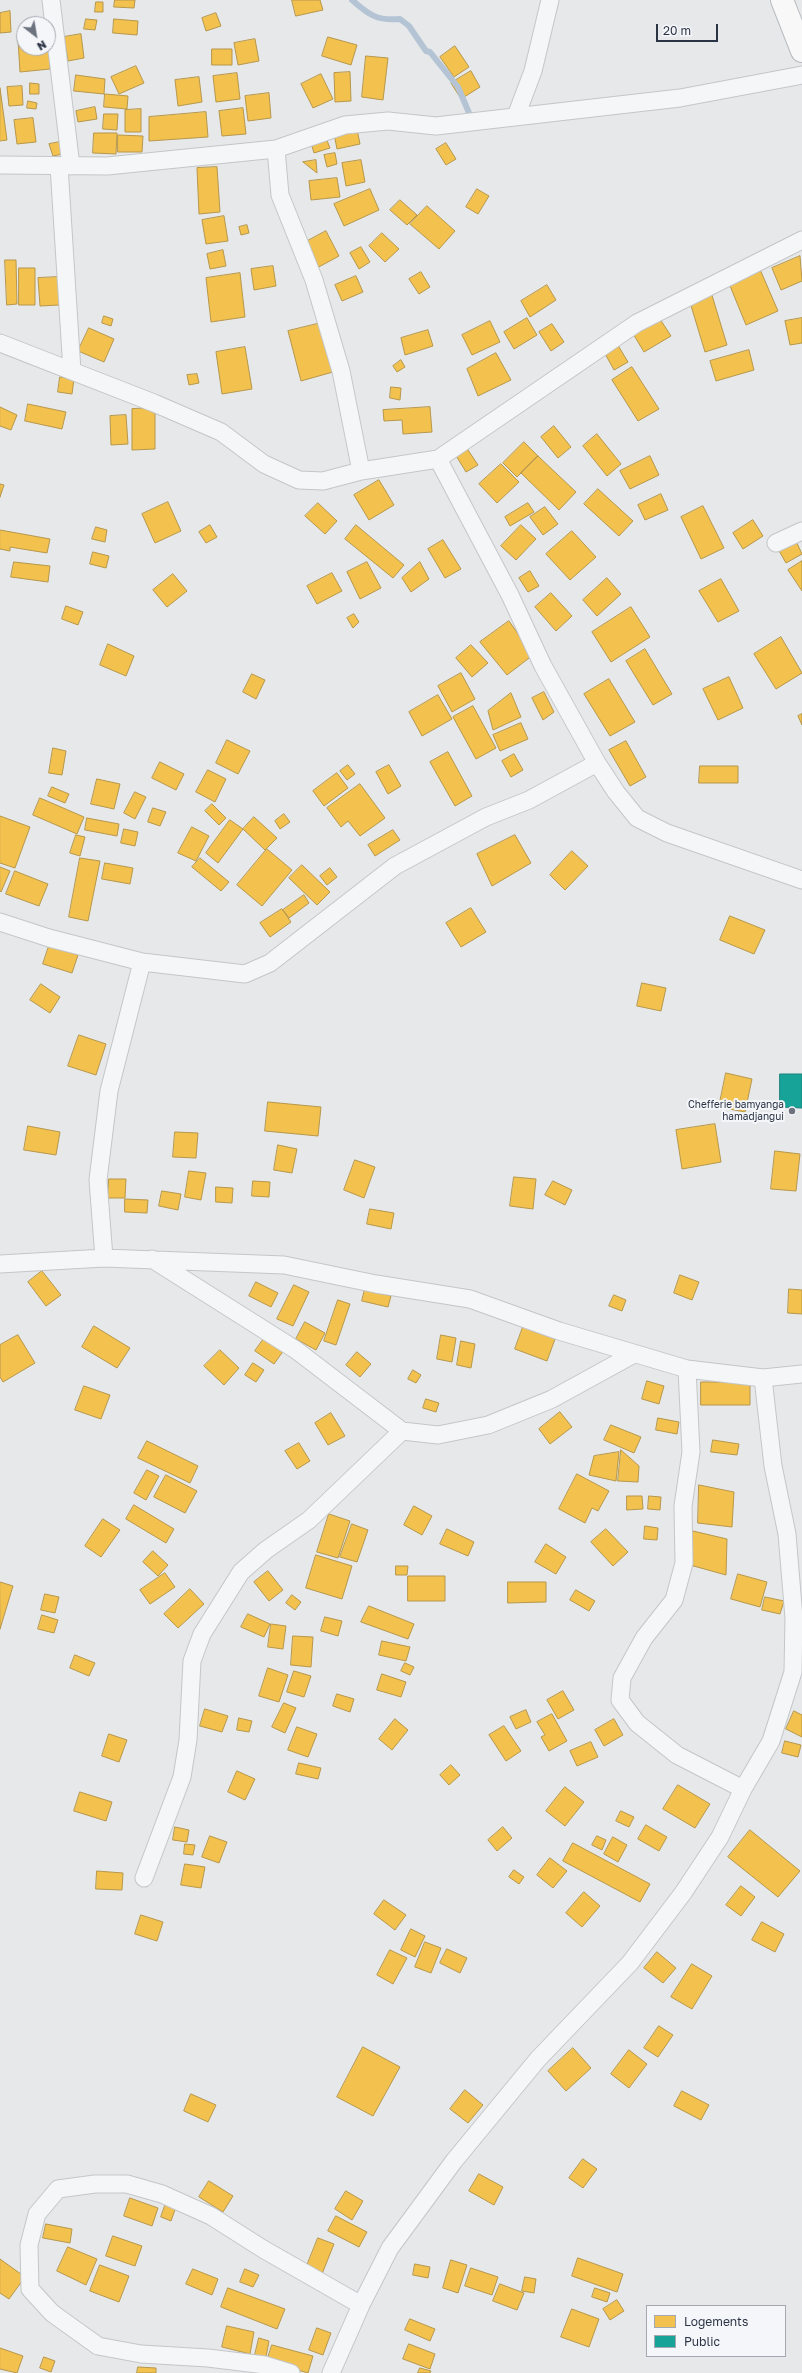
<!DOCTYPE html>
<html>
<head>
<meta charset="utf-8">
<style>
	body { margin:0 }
	#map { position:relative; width:802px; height:2373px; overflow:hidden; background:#e6e8ea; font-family:"Golos Text",sans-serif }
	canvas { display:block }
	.legend { position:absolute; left:646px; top:2305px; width:140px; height:52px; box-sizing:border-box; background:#f4f6f9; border:1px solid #a4a8b1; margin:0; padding:5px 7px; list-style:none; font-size:12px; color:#2b3445 }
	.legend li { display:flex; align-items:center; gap:8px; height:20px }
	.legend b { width:20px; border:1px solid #a4a8b1 }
	.north { position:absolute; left:16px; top:16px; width:40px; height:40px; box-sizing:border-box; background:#f4f6f9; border:1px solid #a4a8b1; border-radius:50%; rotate:149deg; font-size:11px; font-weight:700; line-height:16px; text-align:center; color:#2b3445 }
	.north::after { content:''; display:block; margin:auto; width:14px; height:18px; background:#6c737f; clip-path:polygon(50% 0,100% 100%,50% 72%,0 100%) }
	.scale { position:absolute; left:656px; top:24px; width:62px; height:18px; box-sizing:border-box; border:2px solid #2b3445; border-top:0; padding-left:5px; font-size:12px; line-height:14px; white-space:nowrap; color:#2b3445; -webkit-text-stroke:3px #f4f6f9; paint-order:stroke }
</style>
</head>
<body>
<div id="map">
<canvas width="802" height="2373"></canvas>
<ul class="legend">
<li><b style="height:11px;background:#f2c14e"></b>Logements</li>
<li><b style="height:11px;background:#17a398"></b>Public</li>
</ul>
<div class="north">N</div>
<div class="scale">20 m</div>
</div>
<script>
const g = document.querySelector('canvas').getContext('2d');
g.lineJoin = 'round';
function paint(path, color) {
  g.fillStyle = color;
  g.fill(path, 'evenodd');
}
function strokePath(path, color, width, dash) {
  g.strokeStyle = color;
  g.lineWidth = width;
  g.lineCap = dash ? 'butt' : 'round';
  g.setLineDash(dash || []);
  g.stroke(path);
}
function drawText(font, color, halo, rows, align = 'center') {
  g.font = font + ' "Golos Text",sans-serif';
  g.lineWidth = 4;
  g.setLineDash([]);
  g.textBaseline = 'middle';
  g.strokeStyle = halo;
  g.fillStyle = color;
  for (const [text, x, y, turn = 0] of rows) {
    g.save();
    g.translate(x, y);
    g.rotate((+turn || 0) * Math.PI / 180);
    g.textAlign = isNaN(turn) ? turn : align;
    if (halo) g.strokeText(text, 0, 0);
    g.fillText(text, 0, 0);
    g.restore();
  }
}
const homes = new Path2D(`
	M115 0H135L134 8 114 7Z
	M292 0H320L323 10 296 16Z
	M96 2H103V12H95Z
	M10 11 11 32 0 33V13Z
	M216 13 221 26 206 31 202 18Z
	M86 19 97 20 95 30 84 29Z
	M114 19 138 21 137 35 113 33Z
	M81 34 84 58 68 61 64 37Z
	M328 37 357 45 351 65 322 56Z
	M48 39 50 69 20 72 18 40H24V48H48Z
	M255 39 259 61 238 65 234 43Z
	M455 46 469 67 454 77 440 57Z
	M212 49H232V65H212Z
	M366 56 388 58 383 100 362 97Z
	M136 66 144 83 119 94 111 77Z
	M471 71 480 87 461 99 451 83Z
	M350 72 351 101 335 102 334 73Z
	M237 73 240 99 216 102 213 76Z
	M321 74 333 99 313 108 301 84Z
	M76 75 105 79 104 94 74 91Z
	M199 77 202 102 178 106 175 80Z
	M30 83 39 84V94H30Z
	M22 86 23 105 9 106 7 87Z
	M0 88 7 140 0 141Z
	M269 93 271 118 248 121 245 96Z
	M105 94 128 96 127 109 104 107Z
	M28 101 37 103 36 109 27 108Z
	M95 107 97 119 78 122 76 111Z
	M243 108 246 134 222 136 219 111Z
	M141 109V132H125V110Z
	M206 112 208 137 149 141V117Z
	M104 114H118L117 130 103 129Z
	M33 118 36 142 17 144 14 120Z
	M357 129 360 144 337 149 334 134Z
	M94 133H117L116 154 93 153Z
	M118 135 143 136 142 152H118Z
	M326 138 330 148 314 153 311 143Z
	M60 142 63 154 53 156 49 144Z
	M446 143 456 159 446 165 436 149Z
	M335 153 337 164 327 167 324 155Z
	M316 160 317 173 303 162Z
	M361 160 365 182 346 186 342 163Z
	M217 167 220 212 199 214 197 168Z
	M337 178 340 197 311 200 309 181Z
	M370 189 379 210 344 226 334 204Z
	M477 189 489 196 478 214 466 207Z
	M400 200 417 215 407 225 390 210Z
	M427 206 455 231 439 249 410 224Z
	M224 216 228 241 206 244 202 220Z
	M247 225 249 233 241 235 239 227Z
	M326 231 339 256 315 269 302 244Z
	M382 233 399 249 385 262 369 246Z
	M361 247 370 262 359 269 350 253Z
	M223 250 226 266 210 269 207 254Z
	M800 256 802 281 781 290 772 268Z
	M5 260H16L17 304 7 305Z
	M273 266 276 286 254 290 251 269Z
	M759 267 778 311 746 325 728 281Z
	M19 268H35V305H19Z
	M421 272 430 287 419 294 409 279Z
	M240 273 245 317 211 322 206 278Z
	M356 276 363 292 342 301 335 285Z
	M58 277 59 305 40 306 38 278Z
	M547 285 556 300 530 317 521 301Z
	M711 292 727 345 705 352 689 299Z
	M104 316 113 319 111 326 102 323Z
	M658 316 671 336 644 352 632 332Z
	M527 318 537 335 514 349 504 332Z
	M802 318V343L790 345 785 321Z
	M490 321 500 342 472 355 462 335Z
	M321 323 333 372 301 381 288 331Z
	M552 324 564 342 551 351 539 332Z
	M89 328 114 339 104 362 78 351Z
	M428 330 433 346 405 355 401 338Z
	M616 342 628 362 614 370 603 350Z
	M245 347 252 389 222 394 216 352Z
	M749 350 754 370 716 381 710 361Z
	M496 353 511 380 478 396 467 369Z
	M401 360 405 367 397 372 393 366Z
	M632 367 659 409 638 421 612 380Z
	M197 374 199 383 189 385 187 375Z
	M60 377 74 379 72 394 58 392Z
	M391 387 401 388 400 400 390 398Z
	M28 404 66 412 62 429 25 421Z
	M0 407 17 415 11 430 0 426Z
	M430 407 432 432 403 434 402 420 384 421 383 410Z
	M155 408V449L132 450V409Z
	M126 415 128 444 111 445 110 416Z
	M554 426 571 447 558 458 541 437Z
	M597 434 621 464 607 476 583 446Z
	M524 442 538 456 517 477 503 463Z
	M466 447 478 465 466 472 455 454Z
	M538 456 576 492 559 510 521 473Z
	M650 456 659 475 630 489 620 471Z
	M501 464 519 482 497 503 479 484Z
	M379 480 394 505 369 520 354 495Z
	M0 484 4 485 0 497Z
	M598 489 633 521 619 536 584 504Z
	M661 494 668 510 645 520 638 505Z
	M168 502 181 531 155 543 142 514Z
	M318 503 337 521 325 534 305 516Z
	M528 503 534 512 510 526 505 517Z
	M703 506 724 548 701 559 681 517Z
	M545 507 558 524 543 535 530 517Z
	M753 520 763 536 743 549 733 533Z
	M210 525 217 537 206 543 199 532Z
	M356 525 404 565 393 578 345 539Z
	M521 525 536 539 516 560 501 546Z
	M96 527 107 530 105 542 92 539Z
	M0 530 50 539 47 553 10 547V551L0 549Z
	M572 531 596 557 570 580 546 554Z
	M795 539 802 554 786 563 778 549Z
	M443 540 461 569 445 578 428 549Z
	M93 552 109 556 106 568 90 564Z
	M802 561V591L788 570Z
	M14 562 50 566 48 582 11 577Z
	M367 562 381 588 360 599 347 572Z
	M420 562 429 579 411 592 402 578Z
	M530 571 539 586 528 592 519 578Z
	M332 573 342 591 317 604 307 586Z
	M173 574 187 591 167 607 153 590Z
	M607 578 621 594 597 616 583 600Z
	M721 579 739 611 718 622 699 591Z
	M551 593 572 616 556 631 535 607Z
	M66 606 83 612 78 625 62 619Z
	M631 607 650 637 611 662 592 632Z
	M354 614 359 622 353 628 347 618Z
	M509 621 533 655 507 675 480 642Z
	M781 637 802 673 776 689 754 654Z
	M108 644 134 656 126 676 100 665Z
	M471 645 488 663 472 677 456 658Z
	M645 649 672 694 653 705 626 661Z
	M461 673 475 699 452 712 438 686Z
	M252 674 265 680 256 699 243 692Z
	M729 677 743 708 718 720 703 689Z
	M609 679 635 722 610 736 584 694Z
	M544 692 554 712 543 720 532 698Z
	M511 693 521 717 493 730 488 711Z
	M438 695 452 719 422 736 409 712Z
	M473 706 496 748 476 759 453 717Z
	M802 714V725L798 716Z
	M521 723 528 739 500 751 493 735Z
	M227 740 250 751 238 774 216 763Z
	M626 741 646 777 630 786 609 750Z
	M53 748 66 751 62 775 49 773Z
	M448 752 472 796 455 806 430 762Z
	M514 754 523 770 511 777 502 761Z
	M160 762 184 774 176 790 152 778Z
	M348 765 355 774 347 780 340 771Z
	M389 765 401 786 388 794 376 772Z
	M700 766H738V783H699Z
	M208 770 226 779 215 802 196 792Z
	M337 773 348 788 324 806 313 791Z
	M97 779 120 784 114 809 91 804Z
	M360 784 385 818 360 836 348 821 341 827 327 808Z
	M52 787 69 794 65 803 48 796Z
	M135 792 146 797 135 819 124 813Z
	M40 798 84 817 77 834 33 815Z
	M212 804 226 818 219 825 205 811Z
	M153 808 166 812 160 826 148 822Z
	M284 814 290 822 280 829 275 821Z
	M0 816 30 827 15 868 0 863Z
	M254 817 277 838 265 850 243 829Z
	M87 818 119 824 117 836 85 830Z
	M230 820 243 829 218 863 206 853Z
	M192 827 209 836 196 861 178 853Z
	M124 829 138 832 135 846 121 843Z
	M393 830 400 840 375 856 368 845Z
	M76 835 85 837 80 856 70 853Z
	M515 835 531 863 492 886 477 854Z
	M267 849 292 870 262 906 237 885Z
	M572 851 588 866 565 890 550 875Z
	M80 858 100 861 88 921 69 917Z
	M200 858 229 882 221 891 192 867Z
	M105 863 133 868 130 884 102 879Z
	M302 865 330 892 317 905 289 878Z
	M0 867 10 871 1 892 0 891Z
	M330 868 337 877 327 885 320 876Z
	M15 871 48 884 39 906 6 894Z
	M304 895 309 903 289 918 283 910Z
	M471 908 486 932 461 947 446 923Z
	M282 909 291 922 270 937 260 923Z
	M730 916 765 930 754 954 720 940Z
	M49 946 78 955 72 973 43 964Z
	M642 983 666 988 661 1011 637 1006Z
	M41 984 60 997 50 1013 30 1000Z
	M79 1035 106 1044 96 1075 68 1066Z
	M726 1073 752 1079 745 1112 719 1107Z
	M268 1102 321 1107 318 1136 265 1131Z
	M715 1124 721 1162 682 1169 676 1130Z
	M28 1126 60 1132 56 1155 24 1150Z
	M175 1132 198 1133 196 1158 173 1157Z
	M278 1145 297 1149 292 1173 274 1170Z
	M775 1151 800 1154 796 1191 771 1189Z
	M355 1160 375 1167 364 1198 344 1190Z
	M189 1171 206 1173 201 1200 185 1197Z
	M514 1177 536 1179 533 1209 510 1206Z
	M109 1179H126L125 1198H108Z
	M253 1181 270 1182 269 1197 252 1196Z
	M553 1181 572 1190 565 1205 545 1195Z
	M216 1187 233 1188 232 1203 216 1202Z
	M162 1191 181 1194 178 1210 159 1206Z
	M125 1199 148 1200 147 1213 125 1212Z
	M370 1209 394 1213 391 1229 367 1224Z
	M42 1271 61 1295 46 1306 28 1282Z
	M680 1275 699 1282 692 1300 674 1293Z
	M256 1282 278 1293 271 1307 249 1296Z
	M294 1285 309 1292 293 1326 277 1319Z
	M365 1289 391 1296 388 1307 362 1301Z
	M789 1289 802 1290V1314L788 1313Z
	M614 1295 626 1300 622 1311 609 1306Z
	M338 1300 350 1304 336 1345 324 1341Z
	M305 1322 325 1333 316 1350 296 1339Z
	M94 1326 130 1348 117 1368 82 1347Z
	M523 1327 555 1339 547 1361 515 1349Z
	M18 1335 35 1363 3 1382 0 1377V1345Z
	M441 1335 456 1338 452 1362 437 1359Z
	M265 1337 284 1350 274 1364 255 1351Z
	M461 1341 475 1344 471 1368 457 1365Z
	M220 1350 239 1368 224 1385 204 1366Z
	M357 1352 371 1364 360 1377 346 1365Z
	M253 1363 264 1370 256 1382 245 1375Z
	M413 1370 421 1375 416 1383 408 1379Z
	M647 1381 664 1386 659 1404 642 1399Z
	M701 1382H750V1405H701Z
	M84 1386 110 1395 101 1419 75 1410Z
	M426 1399 439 1403 436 1412 423 1408Z
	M560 1412 572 1427 550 1444 539 1429Z
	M331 1413 345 1436 328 1445 315 1423Z
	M658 1418 679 1422 677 1434 656 1430Z
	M611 1425 641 1437 634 1453 604 1440Z
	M713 1440 739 1444 737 1455 711 1452Z
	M147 1441 198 1466 190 1483 138 1458Z
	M299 1443 310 1461 297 1469 285 1451Z
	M621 1450 639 1466 638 1482 618 1481Z
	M619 1452 616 1481 589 1475 594 1456Z
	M147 1470 159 1476 146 1500 134 1493Z
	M577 1474 609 1491 598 1511 592 1508 585 1523 559 1509Z
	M166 1475 197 1491 185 1513 154 1497Z
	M699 1485 734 1492 732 1527 698 1523Z
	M627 1496H642L643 1509 627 1510Z
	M649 1496 661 1497 660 1510 648 1509Z
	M134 1505 174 1529 166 1543 126 1519Z
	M414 1506 432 1516 422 1535 404 1525Z
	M329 1514 350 1521 338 1558 317 1552Z
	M103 1519 120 1530 101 1557 85 1546Z
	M352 1524 368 1530 357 1562 340 1557Z
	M645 1526 658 1528 657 1540 644 1539Z
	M447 1529 474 1542 468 1556 440 1544Z
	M606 1529 628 1552 613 1566 591 1542Z
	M693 1531 727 1539 726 1575 690 1565Z
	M546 1544 566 1557 556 1574 535 1562Z
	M153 1551 168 1565 158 1576 143 1562Z
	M316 1555 352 1566 342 1599 306 1588Z
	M396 1566H408L407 1575H396Z
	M268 1571 283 1590 269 1601 254 1582Z
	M165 1573 175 1587 150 1604 140 1590Z
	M738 1574 767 1582 760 1607 731 1599Z
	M408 1576H445V1601H408Z
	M0 1582 13 1586 0 1629Z
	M508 1582H546V1602L508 1603Z
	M190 1589 204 1604 178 1628 164 1614Z
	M576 1590 595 1601 589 1611 570 1600Z
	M45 1594 59 1597 55 1613 41 1610Z
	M292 1595 301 1602 295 1610 286 1603Z
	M765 1597 784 1601 780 1614 762 1610Z
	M369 1606 414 1624 408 1639 361 1622Z
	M248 1614 270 1624 264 1637 241 1627Z
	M42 1615 58 1620 54 1633 38 1629Z
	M325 1617 342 1621 338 1636 321 1631Z
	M271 1624 286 1626 283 1649 268 1647Z
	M293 1636 313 1637 311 1667 291 1665Z
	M382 1641 410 1647 406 1661 379 1655Z
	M75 1655 95 1663 89 1676 70 1668Z
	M405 1663 414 1667 410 1675 401 1671Z
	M268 1668 288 1675 279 1702 259 1696Z
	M294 1671 311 1676 304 1697 287 1692Z
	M382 1674 406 1682 401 1697 377 1690Z
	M563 1691 574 1710 558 1719 547 1700Z
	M337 1694 354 1699 350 1712 333 1706Z
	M284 1703 296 1708 285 1733 272 1727Z
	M205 1709 228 1716 222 1732 200 1726Z
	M526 1710 531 1722 516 1729 510 1717Z
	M794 1711 802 1715V1737L786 1729Z
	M552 1714 567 1741 549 1751 541 1737 545 1735 537 1722Z
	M239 1718 252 1721 249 1732 237 1730Z
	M395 1719 408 1730 392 1750 379 1739Z
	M614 1719 623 1735 604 1746 595 1730Z
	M504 1726 521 1751 506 1761 489 1735Z
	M297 1727 317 1734 308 1757 288 1750Z
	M109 1734 127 1740 119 1762 102 1756Z
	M785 1741 801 1745 798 1757 782 1753Z
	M591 1742 598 1757 577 1766 570 1751Z
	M299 1763 321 1768 318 1779 296 1774Z
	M451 1765 460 1775 449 1785 440 1775Z
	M237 1771 255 1779 245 1800 228 1792Z
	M678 1785 710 1804 695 1828 663 1809Z
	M565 1787 584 1802 565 1826 546 1811Z
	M80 1792 112 1802 106 1821 74 1811Z
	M621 1811 634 1817 629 1827 616 1821Z
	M646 1825 667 1837 659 1851 638 1839Z
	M175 1827 189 1830 187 1842 173 1840Z
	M503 1827 512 1838 497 1851 488 1840Z
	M750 1830 800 1871 778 1897 728 1857Z
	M210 1836 227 1842 219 1863 202 1857Z
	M597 1836 606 1840 602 1850 592 1845Z
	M613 1837 627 1845 618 1862 604 1854Z
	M573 1843 650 1884 640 1902 563 1861Z
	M185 1844 195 1845 193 1855 184 1854Z
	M550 1858 567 1871 553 1888 537 1875Z
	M185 1864 205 1867 201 1888 181 1885Z
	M514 1870 524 1877 519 1884 509 1877Z
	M97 1871 123 1873 122 1890 96 1889Z
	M741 1886 755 1897 741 1916 726 1905Z
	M584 1892 600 1906 582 1927 566 1913Z
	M384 1900 406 1915 395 1930 374 1914Z
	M141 1915 163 1922 157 1941 135 1934Z
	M762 1922 784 1934 775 1952 752 1940Z
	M411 1929 425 1936 415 1957 401 1950Z
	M425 1942 441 1948 431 1973 415 1967Z
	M447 1949 467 1958 460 1973 440 1963Z
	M390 1950 407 1958 393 1984 377 1975Z
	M657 1952 676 1968 663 1983 644 1968Z
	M692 1964 712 1976 692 2009 671 1997Z
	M659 2026 673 2035 658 2057 644 2048Z
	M363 2047 400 2067 373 2116 337 2097Z
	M573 2048 591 2068 566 2091 548 2071Z
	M629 2050 647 2064 629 2088 611 2074Z
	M465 2090 483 2105 468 2123 450 2109Z
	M682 2091 709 2105 701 2120 674 2106Z
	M191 2094 216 2105 208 2122 184 2111Z
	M583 2159 597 2169 583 2188 569 2178Z
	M479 2174 503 2187 494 2205 469 2191Z
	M209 2181 233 2196 223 2212 199 2197Z
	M346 2191 363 2201 352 2220 335 2209Z
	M130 2198 158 2208 152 2226 124 2216Z
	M166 2203 176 2207 171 2221 161 2217Z
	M336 2216 367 2232 359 2247 328 2231Z
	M46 2224 72 2229 70 2243 43 2238Z
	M113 2236 142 2246 135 2266 106 2256Z
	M318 2238 334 2244 322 2274 306 2268Z
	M68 2247 97 2259 86 2285 57 2271Z
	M578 2258 623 2274 617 2292 572 2276Z
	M0 2259 25 2277 9 2299 0 2293Z
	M451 2260 467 2265 458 2293 443 2288Z
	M415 2264 430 2267 428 2278 413 2275Z
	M100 2265 129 2276 119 2302 90 2291Z
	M471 2268 498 2277 492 2295 465 2286Z
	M193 2269 218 2279 212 2295 186 2284Z
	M245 2269 259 2275 253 2287 240 2282Z
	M525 2277 536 2279 534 2293 522 2291Z
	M500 2284 524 2293 517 2310 493 2301Z
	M228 2288 285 2309 277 2329 221 2307Z
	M595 2288 610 2293 607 2302 592 2297Z
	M617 2300 624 2311 610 2320 603 2309Z
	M572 2309 599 2319 589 2347 561 2337Z
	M410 2319 435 2329 430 2341 405 2330Z
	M227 2326 254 2332 250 2354 222 2347Z
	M317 2328 331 2333 323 2355 309 2350Z
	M259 2338 269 2341 266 2357 255 2355Z
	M409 2344 435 2354 430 2369 403 2359Z
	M272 2345 313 2356 308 2373 267 2361Z
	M0 2348 23 2356 17 2373 0 2369Z
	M44 2357 55 2361 51 2372 40 2368Z
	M138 2367 156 2368V2373H137Z
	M420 2368 431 2371 430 2373H418Z`);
const public = new Path2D(`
	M780 1074H802V1108L780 1107Z`);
const stream = new Path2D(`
	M352 0C369 15 377 21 400 19L409 26 426 51 430 52 458 87 472 120`);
const street = new Path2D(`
	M51 0 71 166
	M516 116 533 71 550 0
	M276 149 280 195 314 280 341 371 361 471
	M0 165 107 166 276 149 345 125 388 121 436 126 680 98 802 75
	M59 166 72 371
	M0 343 154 403 221 432 264 464 299 480 323 481 361 471 438 459 637 323 802 240
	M438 459 510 595 543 666 597 763 616 792 637 818 667 833 802 880
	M776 543 802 531
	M0 922 49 938 142 962 245 974 270 963 395 866 486 817 529 800 597 763
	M104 1258 98 1180 109 1091 142 962
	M152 1259 296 1350 402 1431 438 1435 488 1425 552 1399 634 1354
	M0 1264 104 1258 284 1265 376 1284 470 1299 559 1331 687 1369 763 1378 802 1374
	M687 1369 691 1452 683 1506 684 1563 674 1600 644 1638 622 1678 620 1700 637 1723 677 1755 743 1789
	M144 1878 182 1777 188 1740 192 1661 202 1634 241 1572 266 1550 309 1520 402 1431
	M291 2373 265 2365 208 2358 141 2354 98 2346 52 2313 30 2289 29 2245 37 2214 58 2189 95 2184H127L162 2194 211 2216 263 2249 361 2305
	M331 2373 361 2305 390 2248 454 2161 538 2059 630 1963 683 1893 720 1837 743 1789 771 1741 793 1672 794 1618 787 1534 773 1466 763 1378`);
const highway = new Path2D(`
	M782 0 802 51`);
const markers = [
	[792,1111,4,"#6c737f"]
];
const poiNames = [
	["Chefferie bamyanga",784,1105],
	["hamadjangui",784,1117]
];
paint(homes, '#f2c14e');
strokePath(homes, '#b6974b', 1);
paint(public, '#17a398');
strokePath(public, '#1d827f', 1);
strokePath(stream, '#b4c4d5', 6);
strokePath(street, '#c4c6c8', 19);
strokePath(highway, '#b8bbbf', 24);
strokePath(street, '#f5f6f7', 17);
strokePath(highway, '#f8f8f8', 22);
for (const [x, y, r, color] of markers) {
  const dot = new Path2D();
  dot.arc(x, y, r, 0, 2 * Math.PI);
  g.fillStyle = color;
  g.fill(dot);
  strokePath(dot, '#f4f6f9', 1.5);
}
drawText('10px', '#2b3445', '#f4f6f9', poiNames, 'right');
</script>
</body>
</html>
